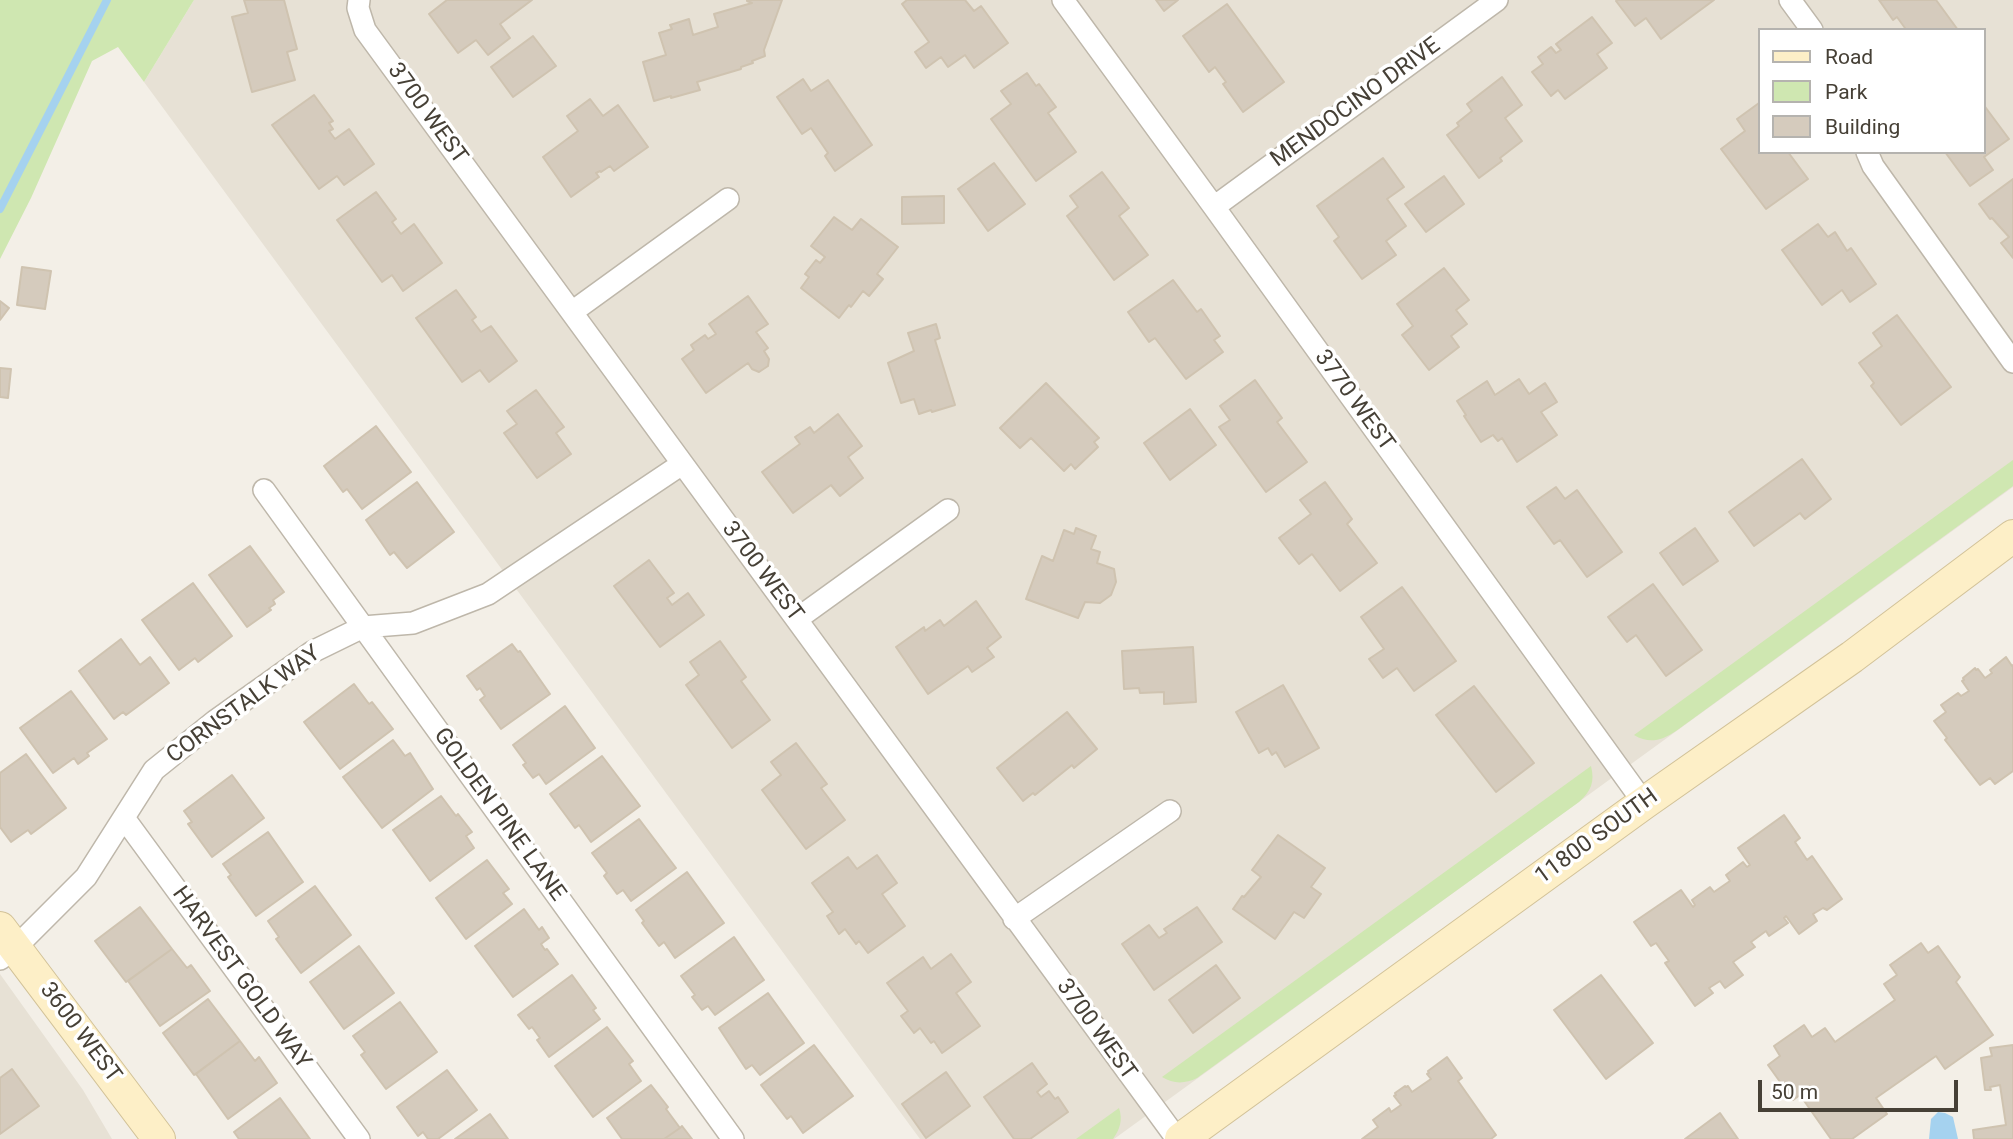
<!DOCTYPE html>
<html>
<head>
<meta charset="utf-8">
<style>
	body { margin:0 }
	#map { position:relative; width:2013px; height:1139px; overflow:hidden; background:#f3efe7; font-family:Roboto,sans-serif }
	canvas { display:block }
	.legend { position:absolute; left:1758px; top:28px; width:228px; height:126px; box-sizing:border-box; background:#fff; border:2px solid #b5b3af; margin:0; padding:9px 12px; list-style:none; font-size:21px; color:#464036 }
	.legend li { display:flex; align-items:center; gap:14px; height:35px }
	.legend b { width:35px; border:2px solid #b5b3af }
	.scale { position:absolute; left:1758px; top:1080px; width:200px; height:32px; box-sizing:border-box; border:4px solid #464036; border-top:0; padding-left:9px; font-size:21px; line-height:24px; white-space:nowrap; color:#464036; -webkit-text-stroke:5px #fff; paint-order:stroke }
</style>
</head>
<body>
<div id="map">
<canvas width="2013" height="1139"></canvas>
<ul class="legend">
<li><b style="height:9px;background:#fdefc7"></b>Road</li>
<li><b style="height:19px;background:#cfe7b1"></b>Park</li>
<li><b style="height:19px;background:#d5cbbd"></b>Building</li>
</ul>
<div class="scale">50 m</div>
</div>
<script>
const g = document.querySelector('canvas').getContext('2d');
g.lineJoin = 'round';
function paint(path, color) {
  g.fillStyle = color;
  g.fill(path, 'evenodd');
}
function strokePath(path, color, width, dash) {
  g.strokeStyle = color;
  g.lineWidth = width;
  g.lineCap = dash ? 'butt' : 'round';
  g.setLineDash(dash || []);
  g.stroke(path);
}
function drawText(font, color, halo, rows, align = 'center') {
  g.font = font + ' Roboto,sans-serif';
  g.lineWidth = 7;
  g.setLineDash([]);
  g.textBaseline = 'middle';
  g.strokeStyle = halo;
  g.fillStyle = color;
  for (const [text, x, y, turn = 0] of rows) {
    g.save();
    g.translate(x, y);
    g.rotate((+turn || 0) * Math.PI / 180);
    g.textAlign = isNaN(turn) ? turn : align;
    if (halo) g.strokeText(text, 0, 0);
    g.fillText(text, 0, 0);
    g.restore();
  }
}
const residential = new Path2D(`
	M194 0H2013V487L1114 1139H920L144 82ZM1759 30H1983V152H1759Z
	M0 974 83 1090 112 1139H0Z`);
const green = new Path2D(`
	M0 0H194L144 82 118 47 92 61 31 198 0 259Z
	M2013 460V486L1676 731C1661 741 1649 744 1634 735Z
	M1591 766C1595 782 1591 791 1579 802L1197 1078C1185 1084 1173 1084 1162 1077Z
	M1119 1108C1123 1120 1120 1129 1113 1139H1076Z`);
const water = new Path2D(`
	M1938 1112 1945 1113 1953 1117 1958 1139H1929L1931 1119Z`);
const stream = new Path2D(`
	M0 209 107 0`);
const building = new Path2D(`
	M244 0H284L297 49 287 52 295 80 252 92 232 17 248 13Z
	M447 0H532L500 24 510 38 488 55 476 40 458 53 429 14Z
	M747 0H782L764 50 765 56 752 61 753 63 741 67V69L697 82 700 90 671 98V96L654 101 643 62 666 55 659 33 672 29 670 25 689 19 693 35 718 27 714 14 752 3 747 1Z
	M907 0H965L974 11 981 6 1008 43 974 68 965 55 948 67 941 57 926 68 915 52 929 42 902 4Z
	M1156 0H1178L1164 11Z
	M1618 0H1714L1661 39 1646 18 1635 26 1616 1Z
	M1879 0H1936L1958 30H1903L1905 28 1897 17 1893 20Z
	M1227 4 1284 82 1243 112 1223 84 1226 82 1215 67 1209 72 1183 36Z
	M1592 17 1612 43 1597 54 1607 68 1565 99 1558 90 1551 96 1532 72 1543 64 1538 57 1551 47 1556 53 1561 50 1556 44Z
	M533 36 556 66 513 97 491 67Z
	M1027 73 1036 86 1039 84 1056 107 1048 113 1076 152 1036 181 991 119 1011 104 1001 91Z
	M1502 77 1522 105 1505 118 1522 141 1500 158 1502 161 1479 178 1447 135 1459 126 1457 123 1472 111 1467 104Z
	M803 79 811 91 828 80 872 145 835 171 825 156 828 153 811 128 802 134 777 97Z
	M314 95 333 121 329 123 333 129 329 131 335 139 349 129 374 164 344 185 337 176 319 189 272 125Z
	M590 99 603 116 618 105 648 147 614 171 610 166 601 172 600 171 596 173 599 177 571 197 543 157 578 131 567 116Z
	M1759 103V152H1788L1808 179 1766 209 1721 149 1745 131 1737 119Z
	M1983 104 2009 139 1984 157 1993 170 1970 186 1945 152H1983Z
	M1383 158 1404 187 1387 199 1406 226 1386 241 1396 255 1362 279 1334 241 1339 237 1317 206Z
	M994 163 1025 204 988 231 958 189Z
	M1102 172 1129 208 1119 216 1148 255 1114 280 1067 216 1078 207 1070 196Z
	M1444 176 1464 204 1426 232 1405 204Z
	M2013 179V258L2001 243 2009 237 1992 218 1990 219 1979 204Z
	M376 192 396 219 392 222 401 234 414 224 442 263 403 291 392 275 382 282 337 220Z
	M944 196V223L902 224V197Z
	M834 217 852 230 861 219 898 247 877 274 883 279 869 296 863 291 851 307 849 305 839 318 801 288 809 277 805 274 816 260 820 263 825 257 811 246Z
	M1818 224 1828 237 1835 232 1847 251 1851 248 1876 284 1850 302 1842 290 1822 305 1782 250Z
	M22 267 51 271 45 309 17 305Z
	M1444 268 1469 300 1456 310 1467 324 1451 336 1459 347 1429 370 1402 335 1413 326 1397 304Z
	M1173 280 1197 312 1201 309 1220 336 1214 340 1223 352 1186 379 1155 338 1149 342 1128 312Z
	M456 290 476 317 472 320 481 332 491 326 517 361 489 382 480 370 462 382 416 318Z
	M748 296 768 324 756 332 768 348 764 351 769 359 768 366 759 372 752 369 748 363 706 393 682 359 694 350 691 345 705 335 708 339 716 334 709 324Z
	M0 301 9 308 0 320Z
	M1897 315 1951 387 1901 425 1871 386 1874 383 1859 363 1882 346 1873 333Z
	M936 324 940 338 935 340 955 405 932 412 931 410 919 414 914 399 901 403 888 363 914 351 908 333Z
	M0 368 11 369 8 398 0 397Z
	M1519 379 1529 394 1545 383 1557 402 1541 412 1557 435 1517 462 1502 438 1498 441 1493 435 1481 442 1464 416 1466 415 1457 401 1487 381 1495 395Z
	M1255 380 1282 418 1277 422 1307 462 1266 492 1219 427 1230 420 1220 406Z
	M1046 383 1099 438 1094 442 1098 447 1075 469 1071 464 1064 471 1031 438 1020 448 1000 428Z
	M536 390 564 427 556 433 571 454 537 478 504 433 517 424 507 411Z
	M1190 409 1216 445 1170 480 1144 443Z
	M838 414 862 446 848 457 863 478 840 496 831 485 793 513 762 472 800 444 795 437 810 427 814 433Z
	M376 426 411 472 362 509 347 489 343 492 324 466Z
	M1802 459 1831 499 1805 519 1800 513 1754 546 1729 512Z
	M417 482 454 532 407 568 394 552 390 555 366 520Z
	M1325 482 1352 519 1347 524 1377 563 1340 591 1312 554 1299 564 1279 538 1311 514 1300 500Z
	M1556 487 1565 499 1577 490 1622 552 1587 577 1560 540 1554 544 1527 507Z
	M1076 528 1096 536 1091 549 1100 552 1097 563 1114 569 1116 582 1111 595 1100 603 1085 602 1078 618 1026 599 1042 556 1053 561 1064 530 1074 534Z
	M1695 528 1718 561 1683 585 1660 553Z
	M250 546 284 592 273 600 275 604 269 608 271 610 247 627 209 575Z
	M649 560 674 593 667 598 672 605 688 593 704 615 660 647 614 586Z
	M193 583 232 636 198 662 195 658 179 670 142 620Z
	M1653 584 1702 650 1666 676 1636 635 1627 642 1608 617Z
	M1402 587 1456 661 1414 691 1397 668 1383 678 1369 659 1384 649 1361 617Z
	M976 601 1001 637 987 648 994 657 972 672 968 666 928 694 896 647 924 627 925 631 940 620 944 626Z
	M121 639 140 665 150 657 169 683 126 715 123 712 114 719 79 671Z
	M720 641 746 677 741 681 770 720 732 748 686 685 699 675 690 662Z
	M512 644 518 652 520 651 550 694 501 729 480 700 485 696 480 688 477 690 467 676Z
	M1193 647 1196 702 1164 704V692L1140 693 1139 688 1124 689 1122 651Z
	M2006 657 2012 666 2013 665V771L1995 784 1990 778 1980 785 1945 740 1947 738 1934 721 1946 712 1941 705 1958 693 1961 696 1969 691 1962 681 1964 680 1963 678 1975 668 1976 670 1978 669 1985 678 1992 673 1990 670Z
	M354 684 369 704 372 702 393 729 340 769 304 722Z
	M1283 685 1319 748 1285 767 1276 752 1272 755 1268 748 1259 753 1236 712Z
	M1474 686 1534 763 1496 792 1436 715Z
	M71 691 107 739 87 753 89 756 78 764 74 758 53 773 20 728Z
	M565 706 595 748 546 784 539 774 533 778 523 765 526 763 513 745Z
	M1067 712 1097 749 1074 768 1072 765 1035 795 1033 793 1023 801 997 768Z
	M393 740 405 756 410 753 433 789 382 828 343 777Z
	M796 743 827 784 821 788 845 820 806 849 762 790 781 775 771 762Z
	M26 754 66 808 31 834 28 830 11 842 0 827V773Z
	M602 756 640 806 591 842 579 825 575 828 550 794Z
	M232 775 264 818 212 857 188 824 192 822 184 811Z
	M441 796 456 816 458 814 472 832 466 836 474 848 430 881 393 830Z
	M1784 815 1800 838 1795 842 1807 860 1812 856 1842 899 1827 910 1823 908 1813 914 1817 921 1799 934 1786 916 1784 918 1788 923 1769 936 1766 931 1751 942 1755 947 1733 962 1743 975 1725 988 1720 981 1709 988 1713 993 1695 1006 1665 963 1669 961 1656 943 1651 946 1634 922 1681 890 1693 907 1695 905 1692 900 1710 887 1714 892 1730 881 1726 875 1743 862 1747 867 1750 865 1738 848Z
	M639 819 676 868 631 901 623 890 617 894 604 876 607 873 592 853Z
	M268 832 303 882 256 916 228 877 231 875 223 864Z
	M1278 835 1325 868 1311 887 1321 894 1304 918 1294 912 1275 939 1233 909 1242 896 1244 897 1261 877 1252 870Z
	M877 855 897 883 882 894 905 926 868 953 859 941 856 944 845 929 839 934 827 916 833 912 812 883 848 857 857 869Z
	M487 860 509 889 503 893 512 904 466 939 436 898Z
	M687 872 724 923 675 958 664 942 659 946 642 923 644 921 636 910Z
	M315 886 351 935 301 973 276 939 279 937 268 921Z
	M140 907 172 949 126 982 95 941Z
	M1197 907 1222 942 1154 990 1122 944 1149 925 1159 938 1167 933 1164 929Z
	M524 909 539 930 542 927 549 938 541 944 545 950 547 949 558 964 513 997 475 946Z
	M734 937 764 980 715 1015 708 1006 702 1010 692 997 695 995 681 976Z
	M1921 943 1928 953 1938 946 1960 977 1956 982 1993 1035 1945 1069 1936 1056 1876 1098 1887 1114 1852 1139H1831L1800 1095 1793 1100 1768 1065 1780 1056 1774 1046 1804 1025 1812 1037 1825 1028 1835 1042 1895 1000 1884 984 1897 975 1890 965Z
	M359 946 394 993 344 1029 310 982Z
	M172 949 187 968 191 965 210 991 160 1026 128 981Z
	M951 954 971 982 956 993 980 1026 942 1053 934 1041 931 1043 920 1028 914 1033 901 1016 908 1011 887 983 923 957 931 969Z
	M1216 965 1240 998 1193 1033 1169 1000Z
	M572 975 596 1008 593 1010 600 1019 549 1057 537 1040 540 1038 532 1027 529 1029 518 1015Z
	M1601 975 1653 1043 1606 1079 1554 1010Z
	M768 993 804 1043 760 1075 752 1065 746 1069 719 1028Z
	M208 999 240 1041 194 1075 163 1033Z
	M400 1002 437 1052 386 1089 361 1055 365 1052 353 1036Z
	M607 1027 633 1061 629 1064 641 1081 593 1117 555 1066Z
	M240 1041 255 1061 259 1057 277 1083 228 1119 196 1074Z
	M814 1045 853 1096 803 1133 791 1116 787 1119 761 1085Z
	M2013 1045V1139H1974L1973 1130 2006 1125 2000 1085 1990 1087 1991 1090H1985L1981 1058 1992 1056 1990 1048Z
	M1447 1057 1462 1078 1458 1081 1496 1135 1491 1139H1362L1378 1127 1373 1120 1389 1108 1391 1112 1401 1105 1394 1096 1396 1095 1395 1093 1405 1086 1406 1087 1408 1086 1412 1092 1431 1079 1427 1074 1429 1073 1428 1071Z
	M1032 1063 1047 1084 1037 1092 1041 1097 1049 1091 1055 1099 1058 1097 1068 1112 1030 1139H1014L984 1097Z
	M12 1069 39 1106 0 1134V1078Z
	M447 1070 477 1110 438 1139H428L423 1132 418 1136 397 1107Z
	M946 1072 970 1106 926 1138 902 1104Z
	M651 1085 668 1107 666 1109 680 1128 664 1139H622L607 1118Z
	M280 1098 310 1139H239L234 1132Z
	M1720 1113 1738 1139H1685Z
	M490 1114 508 1139H455Z
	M682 1126 692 1139H664L680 1128Z`);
const street = new Path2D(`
	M359 0 358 8 365 30 1177 1139
	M1063 0 1214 207 1644 803
	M1790 0 1812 30
	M1867 152 1873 166 2013 362
	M1214 207 1497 0
	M572 312 728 199
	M264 490 733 1139
	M797 619 948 510
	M124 818 359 1139
	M1014 919 1170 811
	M0 959 15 948 86 877 154 770 215 721 312 652 363 627 413 623 488 594 682 464`);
const secondary = new Path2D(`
	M0 928 159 1139
	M1181 1139 1644 803 1852 657 2013 536`);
const streetNames = [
	["MENDOCINO DRIVE",1356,103,-36],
	["3700 WEST",427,114,54],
	["3770 WEST",1354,401,54],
	["3700 WEST",762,572,53],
	["CORNSTALK WAY",244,705,-36],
	["GOLDEN PINE LANE",499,815,54],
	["11800 SOUTH",1597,837,-36],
	["HARVEST GOLD WAY",241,978,54],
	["3700 WEST",1096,1030,54],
	["3600 WEST",80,1033,53]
];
paint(residential, '#e7e1d5');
paint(green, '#cfe7b1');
paint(water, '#a5d2ef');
strokePath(stream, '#a5d2ef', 8);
paint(building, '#d5cbbd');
strokePath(building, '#cfc3b0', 2);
strokePath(street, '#beb7aa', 24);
strokePath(secondary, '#d2c298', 34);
strokePath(street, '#fff', 21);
strokePath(secondary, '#fdefc7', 32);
drawText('23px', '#464036', '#fff', streetNames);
</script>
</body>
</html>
